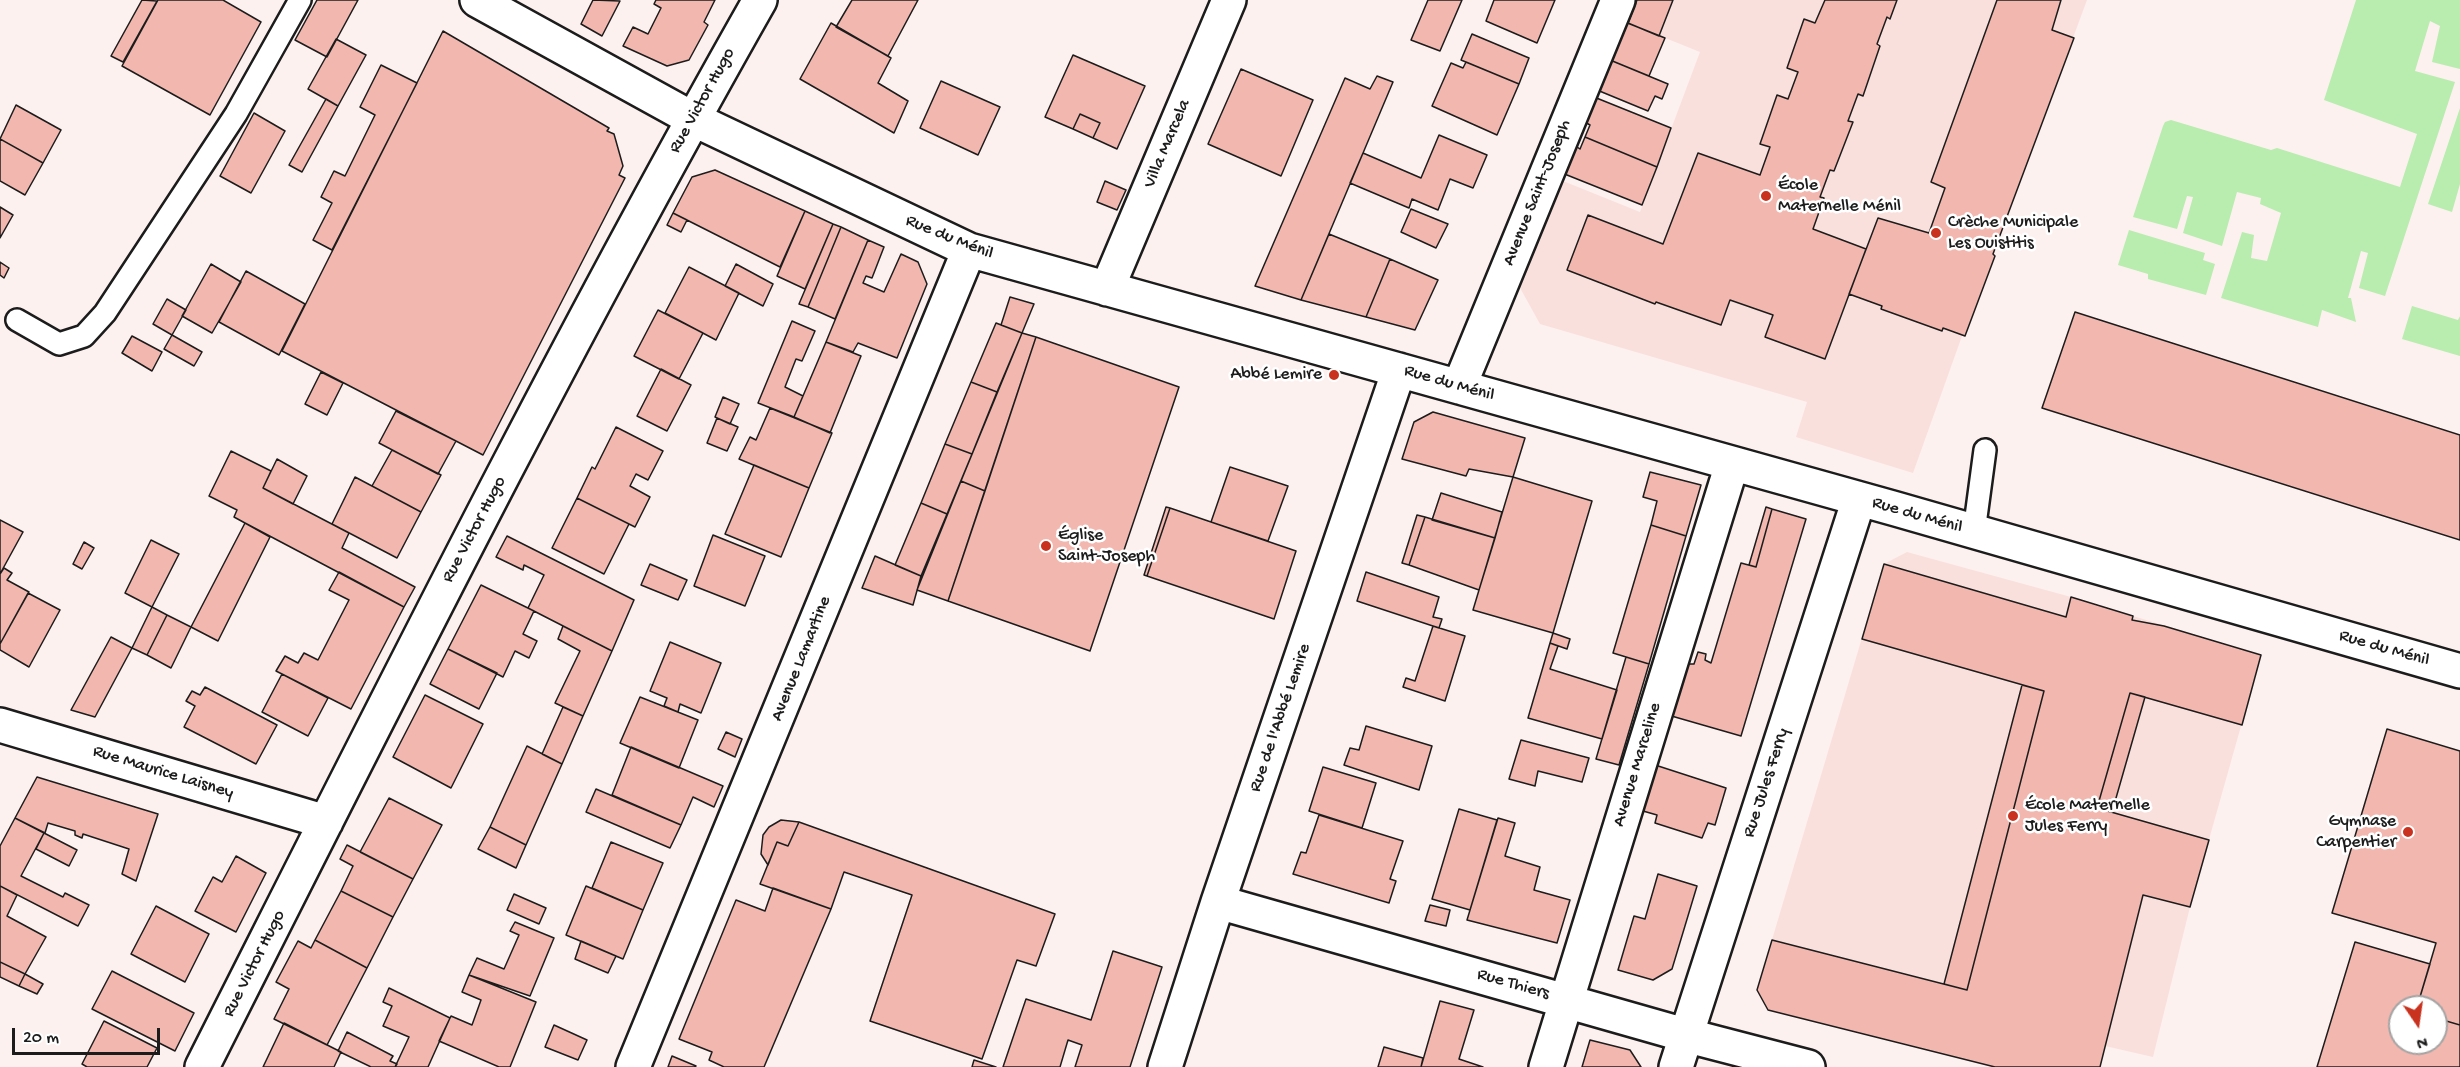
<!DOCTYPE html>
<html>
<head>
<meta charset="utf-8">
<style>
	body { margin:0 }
	#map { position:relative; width:2460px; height:1067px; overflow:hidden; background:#fcf1ef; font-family:"Gochi Hand",sans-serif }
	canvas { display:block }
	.north { position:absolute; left:2388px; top:995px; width:60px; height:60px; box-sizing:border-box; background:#fff; border:2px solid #a4a4a4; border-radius:50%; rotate:167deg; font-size:16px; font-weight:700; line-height:24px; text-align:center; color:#1c1c1c }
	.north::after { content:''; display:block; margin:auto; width:21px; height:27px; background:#c8321e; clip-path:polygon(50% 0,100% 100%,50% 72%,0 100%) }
	.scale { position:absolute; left:12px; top:1028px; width:148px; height:27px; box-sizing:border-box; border:3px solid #1c1c1c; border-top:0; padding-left:8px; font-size:18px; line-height:21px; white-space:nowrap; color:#1c1c1c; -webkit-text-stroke:4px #fff; paint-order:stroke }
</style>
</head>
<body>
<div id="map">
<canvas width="2460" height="1067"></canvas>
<div class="north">N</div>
<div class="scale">20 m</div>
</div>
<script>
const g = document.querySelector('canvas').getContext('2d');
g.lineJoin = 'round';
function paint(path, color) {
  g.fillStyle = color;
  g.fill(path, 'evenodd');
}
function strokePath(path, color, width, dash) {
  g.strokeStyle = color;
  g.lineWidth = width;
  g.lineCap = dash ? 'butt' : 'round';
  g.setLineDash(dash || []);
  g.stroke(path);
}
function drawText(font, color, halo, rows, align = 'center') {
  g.font = font + ' "Gochi Hand",sans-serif';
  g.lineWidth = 5;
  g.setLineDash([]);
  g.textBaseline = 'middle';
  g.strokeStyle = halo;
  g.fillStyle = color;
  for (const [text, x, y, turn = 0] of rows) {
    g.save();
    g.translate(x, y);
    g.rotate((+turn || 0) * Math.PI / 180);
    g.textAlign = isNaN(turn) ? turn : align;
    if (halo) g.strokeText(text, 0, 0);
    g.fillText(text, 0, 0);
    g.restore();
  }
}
const built = new Path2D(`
	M1637 0H2087L1993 254 1994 256 1965 336H1962L1913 473 1796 437 1807 402 1540 324 1514 277 1558 179 1640 212 1700 52 1628 23Z
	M1907 552 2071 597 2261 655 2190 907 2153 1057 2105 1046 2100 1067H1995L1768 1010 1757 990 1884 564Z`);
const green = new Path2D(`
	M2356 0H2460V69L2432 62 2440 26 2430 21 2415 71 2455 82 2385 296 2359 288 2368 253 2361 251 2348 298H2351L2356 322 2322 310 2318 327 2221 298 2242 232 2254 235 2251 258 2267 261 2281 213 2260 204 2261 198 2237 192 2222 246 2183 233 2193 197 2187 196 2177 229 2133 217 2163 126 2165 122 2171 120 2271 150 2277 148 2400 187 2417 134 2324 100Z
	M2460 108V184L2452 212 2428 204Z
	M2129 230 2205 253 2203 260 2215 264 2206 295 2148 279V274L2118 265Z
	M2412 306 2458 320 2460 316V356L2402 339Z`);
const building = new Path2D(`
	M142 0 157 1 123 62 111 56Z
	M158 0H223L261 22 210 115 122 66Z
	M317 0H358L327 57 295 40Z
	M593 0 620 1 602 36 581 24Z
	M656 0H715L704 22 708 25 689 60 667 66 623 46 633 27 648 34 661 8 654 4Z
	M852 0H918L888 56 836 27Z
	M1428 0H1462L1440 51 1411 40Z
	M1494 0H1555L1537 43 1486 21Z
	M1637 0H1673L1659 36 1628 23Z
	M1825 0H1897L1890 19 1887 17 1877 44 1880 46 1863 96 1858 94 1848 121 1853 122 1834 171 1830 170 1820 197 1824 198 1813 229 1866 249 1825 359 1765 337 1773 315 1730 300 1721 325 1656 302 1655 304 1567 270 1588 215 1663 244 1698 153 1760 175 1770 147 1760 144 1777 95 1788 99 1798 72 1787 68 1804 19 1815 23Z
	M1997 0H2061L2052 30 2074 38 1993 254 1995 256 1965 336 1943 328 1942 331 1881 309 1882 306 1849 294 1878 218 1929 233 1945 188 1931 182Z
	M1625 22 1665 38 1649 76 1610 60Z
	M831 23 891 58 878 83 908 101 894 133 800 79Z
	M443 31 609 128 607 131 614 134 623 166 619 175 625 178 483 455 282 351Z
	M1472 34 1529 58 1519 84 1461 60Z
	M336 39 366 55 338 106 308 89Z
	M1073 55 1145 86 1117 149 1093 138 1100 123 1080 114 1073 129 1045 117Z
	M1610 60 1668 84 1662 99 1655 96 1648 111 1597 90Z
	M1466 62 1519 84 1497 135 1432 106 1451 63 1463 68Z
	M381 65 417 83 332 250 313 240 332 203 321 197 334 171 345 176 375 115 360 107Z
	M1241 69 1313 100 1281 176 1208 144Z
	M1377 76 1393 82 1301 300 1255 286 1345 78 1370 89Z
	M941 81 1000 107 978 155 920 128Z
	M1594 97 1671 128 1657 167 1585 137 1590 125 1583 121Z
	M326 99 338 106 302 172 289 165Z
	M16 105 61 130 43 163 0 139Z
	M254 113 285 131 251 193 220 176Z
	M1080 114 1100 123 1093 138 1073 129Z
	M1439 135 1487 155 1473 188 1450 179 1438 210 1412 199 1409 208 1350 183 1363 153 1421 178Z
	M1585 137 1657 167 1642 205 1562 173 1574 145 1580 149Z
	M0 139 43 163 25 195 0 181Z
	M715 170 805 211 780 267 673 213 692 177Z
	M1105 181 1126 190 1117 210 1097 202Z
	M0 207 13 215 0 238Z
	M1411 209 1448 224 1436 248 1401 232Z
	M805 211 833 224 805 289 777 276Z
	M673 213 687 220 681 232 667 225Z
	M833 224 841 227 808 307 799 304Z
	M841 227 868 240 835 319 808 307Z
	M1329 234 1390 259 1366 317 1301 300Z
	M868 240 884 247 872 278 866 276 863 283 884 292 901 254 918 262 927 284 897 358 858 343 853 352 826 342Z
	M1390 259 1438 280 1415 330 1366 317Z
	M0 262 9 268 4 278 0 275Z
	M211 264 241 282 212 333 182 316Z
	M736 264 773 284 763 306 725 286Z
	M689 267 739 293 716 340 665 313Z
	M246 271 305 304 279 355 219 322Z
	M1010 297 1034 304 1022 333 1001 325Z
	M167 299 186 310 172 335 153 324Z
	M658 310 703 333 679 379 634 356Z
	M2075 312 2460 435V540L2042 408Z
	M792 321 815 331 802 361 796 359 785 387 803 396 794 417 758 403Z
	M996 323 1022 333 997 392 971 382Z
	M1022 333 1036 337 985 491 961 481Z
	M172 335 202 352 194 366 164 349Z
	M132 336 162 352 152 371 122 353Z
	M1036 337 1179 387 1090 651 948 601Z
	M826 342 861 356 830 433 794 417Z
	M661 369 691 385 667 431 637 416Z
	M321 372 343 383 327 415 305 404Z
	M971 382 997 392 972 454 945 444Z
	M723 397 739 404 730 424 715 417Z
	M770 408 832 433 809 488 739 459 750 437 756 440Z
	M396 411 456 441 438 474 379 443Z
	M1433 412 1525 438 1513 477 1469 469 1466 476 1402 459 1414 422Z
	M717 418 738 427 727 451 707 443Z
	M616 427 663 451 648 480 636 474 630 486 650 497 635 527 577 498 592 467 595 469Z
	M945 444 972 454 947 514 921 503Z
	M392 450 441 475 421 512 372 486Z
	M231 451 271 471 263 488 349 533 342 548 415 587 404 607 245 523 234 517 237 510 209 496Z
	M277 459 307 476 293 504 263 488Z
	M754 465 809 488 781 557 725 534Z
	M1230 467 1288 486 1268 541 1211 522Z
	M1650 472 1701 485 1686 536 1651 525 1657 501 1643 497Z
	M355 477 421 512 397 558 332 524Z
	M1513 477 1592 501 1553 633 1473 610Z
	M961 481 985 491 948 601 917 590Z
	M1441 493 1502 512 1495 538 1432 520Z
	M577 498 629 524 604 574 552 548Z
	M921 503 947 514 921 576 895 565Z
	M1166 507 1170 508 1147 576 1144 575Z
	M1766 507 1772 509 1756 567 1749 565Z
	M1170 508 1296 551 1274 619 1147 576Z
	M1772 509 1806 519 1741 736 1668 715 1683 664H1694L1698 652 1706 654 1705 660 1711 663 1741 563 1756 567Z
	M1417 515 1425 517 1409 565 1402 563Z
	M1425 517 1495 538 1479 590 1409 565Z
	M0 520 23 532 0 574Z
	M245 523 270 537 218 641 191 627Z
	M1651 525 1686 536 1649 664 1613 653Z
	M713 535 765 556 745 606 694 586Z
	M507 536 634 600 612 651 528 608 544 575 524 565 523 570 496 557Z
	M151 540 179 554 152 607 125 593Z
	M84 542 94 548 82 569 73 564Z
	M875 556 921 576 913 605 862 588Z
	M650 564 687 580 678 600 641 585Z
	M1884 564 2066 617 2071 597 2133 616 2132 620 2164 626 2261 655 2242 725 2130 693 2097 808 2209 840 2190 907 2143 895 2100 1067H1995L1768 1010 1757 990 1772 940 1967 990 2044 691 1862 639Z
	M4 568 12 573 7 580 29 592 0 644V574Z
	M339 572 404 607 351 709 276 671 285 656 298 663 304 653 318 660 349 600 329 590Z
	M1366 572 1439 597 1433 617 1442 619 1439 628 1357 601Z
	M481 585 534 611 523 634 537 641 529 658 515 651 503 677 448 649Z
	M28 593 60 610 29 667 0 650V644Z
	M152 607 167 615 147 655 132 648Z
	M167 615 191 627 171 668 147 655Z
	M563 626 612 651 583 716 555 703 580 651 558 639Z
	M1433 626 1465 636 1445 701 1403 687 1406 678 1415 681Z
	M1553 633 1570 639 1567 649 1550 643Z
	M111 637 132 648 95 717 71 710Z
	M670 642 721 663 701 713 680 704 678 712 664 706 667 698 650 691Z
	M1550 643 1558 646 1550 669 1617 690 1602 739 1528 718Z
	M448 649 497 673 479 709 430 684Z
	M1626 657 1649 664 1619 765 1596 759Z
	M282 674 328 698 308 736 262 712Z
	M2022 685 2044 691 1967 990 1944 984Z
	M205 687 277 725 256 764 184 727 195 706 186 701 192 691 200 695Z
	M2130 693 2145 697 2112 812 2097 808Z
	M425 695 483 724 451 788 393 757Z
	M640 697 698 720 679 768 620 743Z
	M563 707 583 716 562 764 542 754Z
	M1366 726 1432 746 1419 790 1344 765 1350 748 1359 750Z
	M2387 729 2460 751V1025L2436 1018V1007H2417L2436 943 2332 913Z
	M726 732 742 739 735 757 718 749Z
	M1521 740 1589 758 1582 782 1538 771 1535 786 1509 779Z
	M527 746 562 764 526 845 490 827Z
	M631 747 723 786 714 807 693 797 681 825 612 795Z
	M1649 763 1726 788 1715 825 1708 823 1702 838 1655 823 1657 815 1636 809Z
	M1323 767 1376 783 1362 828 1309 811Z
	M37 777 158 814 136 881 122 874 129 849 83 834 82 838 75 835V831L48 823 45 833 15 818Z
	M596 789 681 825 670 848 586 812Z
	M389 798 442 825 413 879 360 852Z
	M1459 809 1497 820 1470 910 1432 899Z
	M1319 815 1403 841 1390 879 1396 881 1389 903 1293 874 1301 852 1306 853Z
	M15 818 44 833 21 876 63 897 65 893 89 905 78 926 0 886V846Z
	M1498 818 1515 823 1505 856 1540 867 1534 890 1570 900 1557 943 1467 920Z
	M781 820 799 822 788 846 777 842 768 865 761 854 763 835 769 827Z
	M799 822 1055 914 1036 966 1017 960 982 1059 870 1021 912 895 844 872 831 909 760 884 777 842 788 846Z
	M490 827 526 845 516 868 478 849Z
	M44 833 77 850 69 866 36 849Z
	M611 842 663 863 643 910 592 888Z
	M347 845 413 879 393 917 341 891 353 866 340 859Z
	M236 856 266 873 236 932 195 911 213 877 222 882Z
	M1658 874 1697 886 1672 969 1653 980 1618 970 1634 916 1645 919Z
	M0 886 17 895 7 916 46 937 25 974 0 962Z
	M586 886 643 910 623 959 566 935Z
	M773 888 831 909 764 1067H724L709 1060 712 1052 679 1039 736 900 765 911Z
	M341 891 393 917 367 968 315 940Z
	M514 894 546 908 539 924 507 910Z
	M1430 905 1450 910 1446 926 1425 921Z
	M156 906 209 934 185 982 131 954Z
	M515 922 554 938 530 996 469 975 477 958 504 969 519 935 510 931Z
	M315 940 367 968 327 1045 274 1019 289 989 276 982 298 941 311 948Z
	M581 941 616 956 608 973 575 959Z
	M2355 942 2430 964 2417 1007H2400V1043H2436V1018L2460 1025V1067H2317Z
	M1113 951 1162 967 1130 1067H1075L1082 1045 1068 1040 1060 1067H1003L1026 999 1091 1020Z
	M0 962 25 974 19 986 0 977Z
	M112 971 194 1013 175 1051 92 1009Z
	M25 974 43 984 37 994 19 986Z
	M469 975 536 1002 510 1067H499L439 1041 451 1016 472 1025 481 1000 462 992Z
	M389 988 450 1018 428 1067H395L409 1037 383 1026 392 1006 383 1002Z
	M1440 1001 1474 1010 1459 1059 1483 1067H1421Z
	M104 1021 157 1048 147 1067H87L82 1064Z
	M284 1023 341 1052 334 1067H263Z
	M554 1025 587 1040 578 1060 545 1047Z
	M347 1032 393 1056 390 1061 397 1064 395 1067H371L338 1051Z
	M1590 1040 1630 1050 1641 1067H1582Z
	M1384 1047 1423 1058 1421 1067H1378Z
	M672 1056 696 1066 695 1067H668Z
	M974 1060 996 1067H972Z`);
const lane = new Path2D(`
	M17 320 59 344 84 336 105 313 236 114 300 0
	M1974 532 1985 450`);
const street = new Path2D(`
	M477 0 693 119 969 250 1896 509 2460 671
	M1107 289 1229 0
	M1459 387 1618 0
	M0 725 326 822
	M1218 902 1685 1035 1808 1067
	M202 1067C383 709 562 349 760 0
	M633 1067 969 250
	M1165 1067 1218 902 1399 370
	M1546 1067 1732 464
	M1676 1067 1859 499`);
const markers = [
	[1766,196,6,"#c8321e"],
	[1936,233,6,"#c8321e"],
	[1334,375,6,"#c8321e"],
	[1046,546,6,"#c8321e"],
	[2013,816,6,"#c8321e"],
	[2408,832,6,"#c8321e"]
];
const streetNames = [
	["Rue Victor Hugo",703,101,-61],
	["Villa Marcela",1168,144,-67],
	["Avenue Saint-Joseph",1538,193,-68],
	["Rue du Ménil",949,238,22],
	["Rue du Ménil",1449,384,16],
	["Rue du Ménil",1917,516,16],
	["Rue Victor Hugo",475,530,-62],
	["Rue du Ménil",2384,649,16],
	["Avenue Lamartine",802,659,-68],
	["Rue de l'Abbé Lemire",1281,718,-71],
	["Avenue Marceline",1638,765,-73],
	["Rue Maurice Laisney",163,773,17],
	["Rue Jules Ferry",1767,783,-72],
	["Rue Victor Hugo",255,964,-63],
	["Rue Thiers",1513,985,16]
];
const poiNames = [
	["École",1778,186],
	["Maternelle Ménil",1778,207],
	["Crèche Municipale",1948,223],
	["Les Ouistitis",1948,244],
	["Abbé Lemire",1322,375,"right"],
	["Église",1058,536],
	["Saint-Joseph",1058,557],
	["École Maternelle",2025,806],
	["Jules Ferry",2025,827],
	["Gymnase",2396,822,"right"],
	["Carpentier",2396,843,"right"]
];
paint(built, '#f9e0dc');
paint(green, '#b8edaf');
paint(building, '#f2b7ae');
strokePath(building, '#1c1c1c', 1.5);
strokePath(lane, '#1c1c1c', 26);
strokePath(street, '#1c1c1c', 38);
strokePath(lane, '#fff', 21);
strokePath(street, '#fff', 33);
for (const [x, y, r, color] of markers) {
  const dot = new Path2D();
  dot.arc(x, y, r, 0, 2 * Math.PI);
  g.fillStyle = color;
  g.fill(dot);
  strokePath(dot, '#fff', 2);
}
drawText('18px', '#1c1c1c', '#fff', streetNames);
drawText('18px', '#1c1c1c', '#fff', poiNames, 'left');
</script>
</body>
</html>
